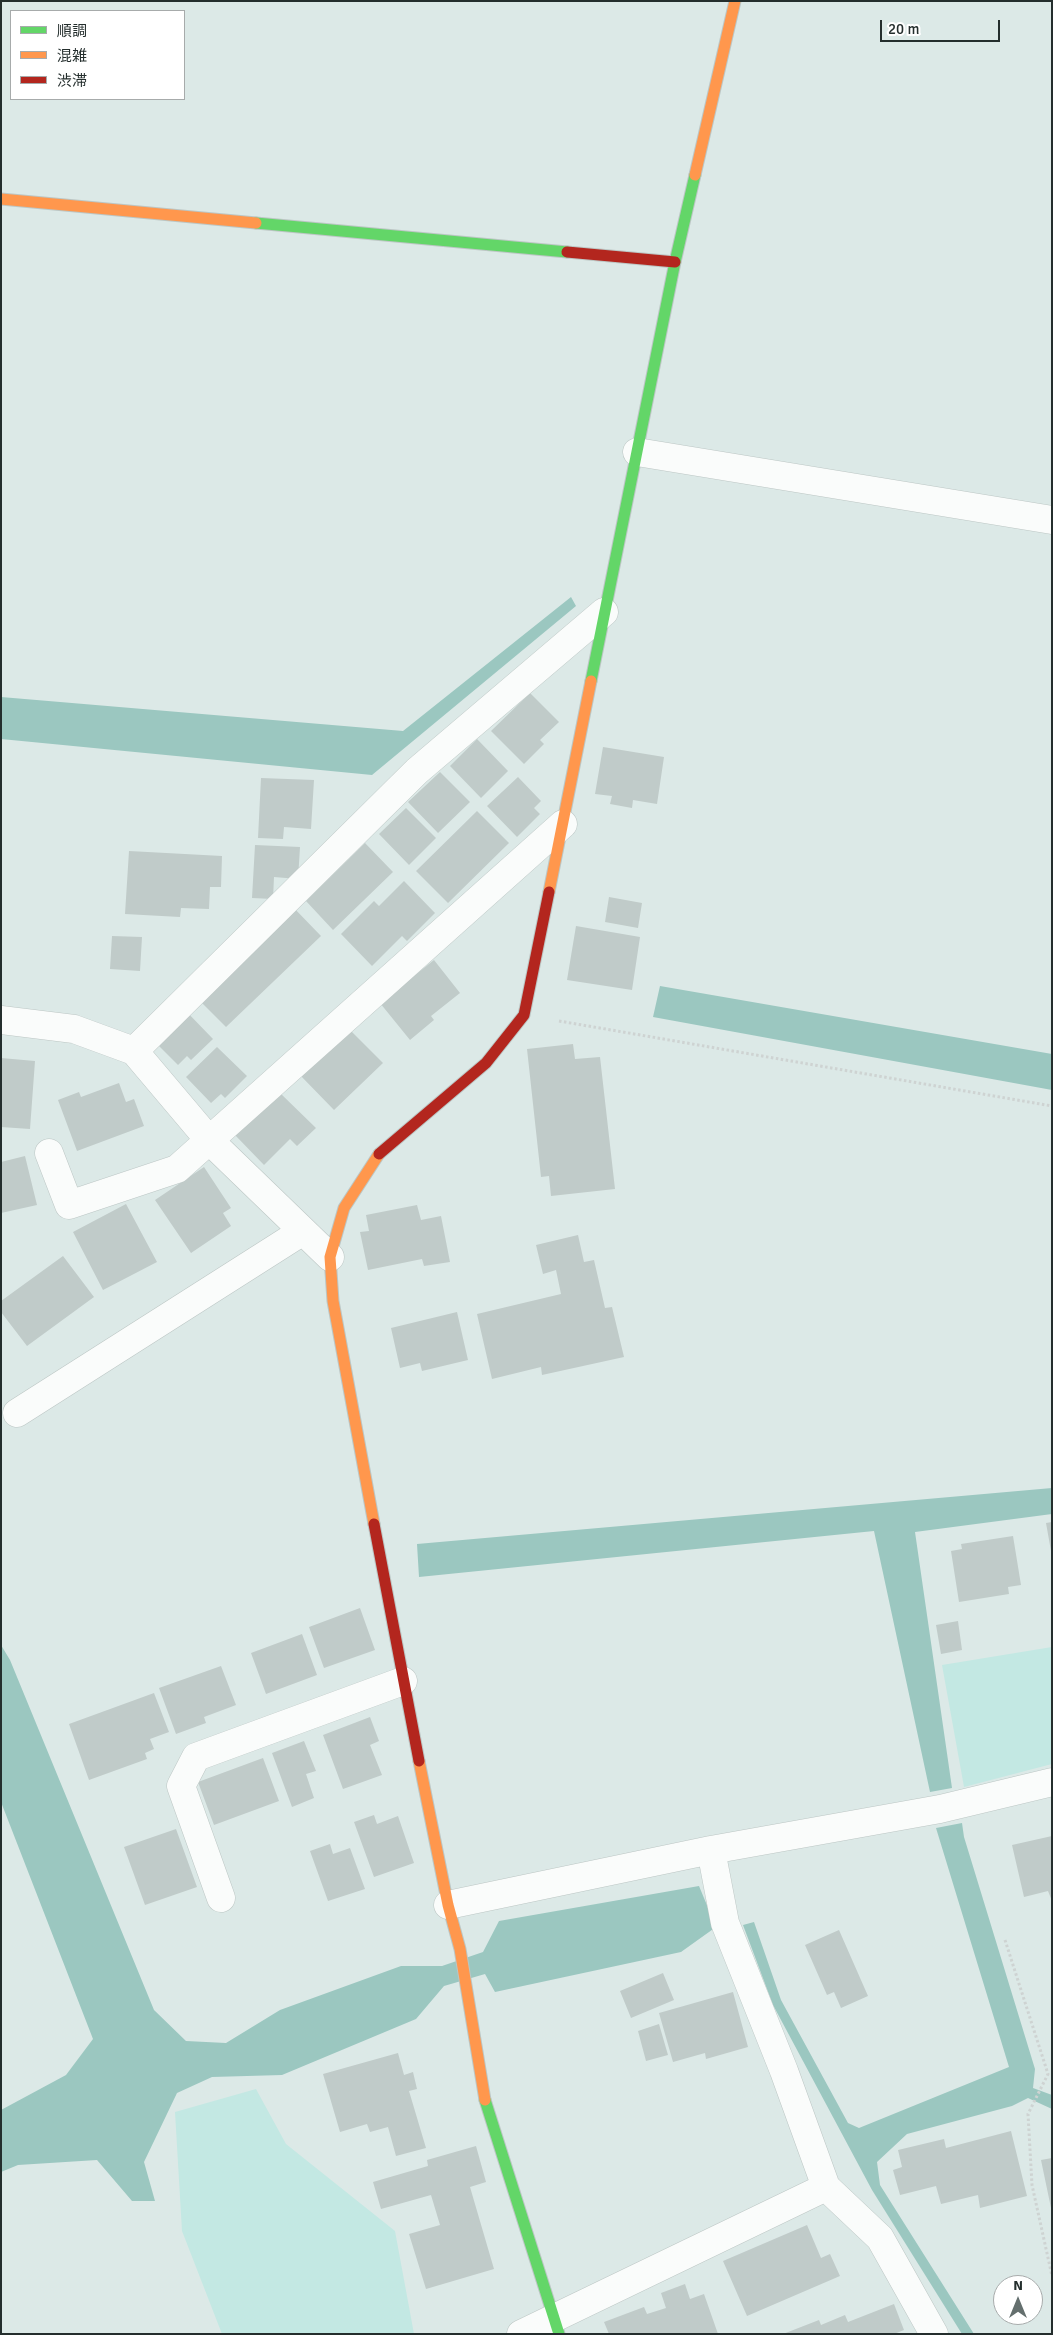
<!DOCTYPE html>
<html>
<head>
<meta charset="utf-8">
<style>
	body { margin:0 }
	#map { position:relative; width:1053px; height:2335px; overflow:hidden; background:#dce9e7; font-family:Signika,"Noto Sans JP",sans-serif }
	canvas { display:block }
	.frame { position:absolute; inset:0; border:2px solid #242e2d; pointer-events:none }
	.legend { position:absolute; left:10px; top:10px; width:175px; height:90px; box-sizing:border-box; background:#fff; border:1px solid #a7abab; margin:0; padding:6px 9px; list-style:none; font-size:15px; color:#242e2d }
	.legend li { display:flex; align-items:center; gap:10px; height:25px }
	.legend b { width:25px; border:1px solid #a7abab }
	.north { position:absolute; left:993px; top:2275px; width:50px; height:50px; box-sizing:border-box; background:#fff; border:1px solid #a7abab; border-radius:50%; rotate:0deg; font-size:14px; font-weight:700; line-height:20px; text-align:center; color:#242e2d }
	.north::after { content:''; display:block; margin:auto; width:18px; height:22px; background:#646f6e; clip-path:polygon(50% 0,100% 100%,50% 72%,0 100%) }
	.scale { position:absolute; left:880px; top:20px; width:120px; height:22px; box-sizing:border-box; border:2px solid #242e2d; border-top:0; padding-left:6px; font-size:15px; line-height:18px; white-space:nowrap; color:#242e2d; -webkit-text-stroke:4px #fff; paint-order:stroke }
</style>
</head>
<body>
<div id="map">
<canvas width="1053" height="2335"></canvas>
<div class="frame"></div>
<ul class="legend">
<li><b style="height:6px;background:#63d668"></b>順調</li>
<li><b style="height:6px;background:#ff974d"></b>混雑</li>
<li><b style="height:6px;background:#b3261e"></b>渋滞</li>
</ul>
<div class="north">N</div>
<div class="scale">20 m</div>
</div>
<script>
const g = document.querySelector('canvas').getContext('2d');
g.lineJoin = 'round';
function paint(path, color) {
  g.fillStyle = color;
  g.fill(path, 'evenodd');
}
function strokePath(path, color, width, dash) {
  g.strokeStyle = color;
  g.lineWidth = width;
  g.lineCap = dash ? 'butt' : 'round';
  g.setLineDash(dash || []);
  g.stroke(path);
}
const green = new Path2D(`
	M1052 1647V1764L964 1787 942 1665Z
	M256 2089 286 2144 395 2231 414 2334H222L182 2231 175 2112Z`);
const water = new Path2D(`
	M571 597 576 606 372 775 1 739V697L403 731Z
	M660 986 1052 1054V1090L653 1017Z
	M1052 1488V1514L915 1532 952 1788 930 1792 874 1531 419 1577 417 1544Z
	M1 1645 10 1660 154 2010 186 2041 226 2043 280 2010 401 1966H442L483 1952 499 1921 699 1886 716 1927 681 1952 495 1992 485 1974 444 1986 416 2019 282 2075 212 2077 177 2093 144 2162 155 2201H132L97 2160 18 2165 1 2172V2110L66 2075 93 2039 1 1802Z
	M962 1823 964 1837 1035 2069 1033 2088 1052 2095V2109L1028 2098 1012 2106 907 2134 877 2162 880 2185 974 2334H962L872 2190 773 2005 743 1925 754 1922 781 2000 848 2123 859 2128 1009 2067 936 1828Z`);
const building = new Path2D(`
	M530 693 559 722 540 740 544 744 524 764 491 731Z
	M477 739 508 771 481 798 450 766Z
	M603 747 664 757 657 804 633 800 632 808 610 804 612 796 595 794Z
	M440 772 470 802 438 833 408 802Z
	M518 777 541 801 534 808 540 814 517 837 487 806Z
	M261 778 314 780 311 829 284 827 283 839 258 838Z
	M406 808 436 838 409 865 379 834Z
	M477 811 509 843 448 903 416 871Z
	M365 843 393 872 333 930 306 901Z
	M255 845 300 847 298 879 274 877 273 899 252 898Z
	M129 851 222 856 221 887H210L209 909 181 908 180 917 125 914Z
	M404 881 435 913 407 941 402 936 372 966 341 934 374 901 379 906Z
	M609 897 642 903 638 928 605 922Z
	M292 906 321 936 226 1027 197 998Z
	M576 926 640 937 632 990 567 980Z
	M112 936 142 937 140 971 110 969Z
	M434 960 460 993 431 1016 434 1020 410 1040 380 1003Z
	M184 1009 213 1039 191 1060 187 1056 178 1065 152 1039Z
	M347 1027 383 1063 334 1110 299 1074Z
	M573 1044 575 1059 600 1057 615 1189 551 1196 549 1176 541 1177 527 1049Z
	M217 1047 247 1076 225 1098 221 1094 211 1103 186 1077Z
	M1 1058 35 1061 30 1129 1 1127Z
	M119 1083 126 1102 134 1099 144 1126 77 1151 58 1100 79 1092 81 1097Z
	M279 1092 316 1128 297 1146 290 1139 264 1165 235 1135Z
	M25 1156 37 1205 1 1213V1162Z
	M204 1167 231 1208 223 1213 231 1226 191 1253 155 1200Z
	M126 1204 157 1262 103 1290 73 1232Z
	M417 1205 421 1220 441 1216 450 1262 424 1266 422 1259 368 1270 360 1232 369 1231 366 1215Z
	M578 1235 584 1262 594 1260 605 1308 612 1307 624 1357 542 1375 541 1367 492 1379 477 1314 561 1294 556 1270 543 1274 536 1245Z
	M63 1256 94 1297 27 1346 1 1312V1301Z
	M457 1312 468 1360 422 1371 420 1363 400 1368 391 1328Z
	M1052 1522V1551H1051L1046 1523Z
	M1013 1536 1021 1585 1008 1587 1009 1594 959 1602 951 1551 962 1549 961 1544Z
	M360 1608 375 1650 324 1668 309 1627Z
	M958 1621 962 1650 941 1654 936 1625Z
	M302 1634 317 1675 266 1694 251 1653Z
	M221 1666 236 1705 204 1717 206 1723 176 1734 159 1688Z
	M154 1693 169 1732 150 1739 154 1749 145 1753 147 1759 89 1780 69 1724Z
	M370 1717 379 1741 370 1745 382 1775 343 1789 323 1735Z
	M304 1741 316 1771 306 1774 314 1798 292 1807 272 1753Z
	M263 1758 279 1801 214 1825 198 1782Z
	M374 1815 377 1824 398 1816 414 1863 374 1877 354 1822Z
	M176 1829 197 1887 145 1905 124 1847Z
	M1052 1836V1901L1048 1891 1024 1897 1012 1845Z
	M330 1844 333 1854 350 1848 365 1889 328 1901 310 1851Z
	M839 1930 868 1996 841 2008 834 1992 827 1995 805 1945Z
	M663 1973 674 2000 631 2018 620 1991Z
	M733 1992 748 2047 706 2059 705 2053 673 2062 659 2013Z
	M659 2024 668 2055 646 2061 638 2031Z
	M398 2053 404 2075 413 2072 417 2089 409 2091 426 2148 396 2156 388 2127 370 2132 367 2124 340 2132 323 2074Z
	M1011 2131 1027 2196 980 2208 978 2195 941 2204 936 2186 900 2195 893 2170 902 2167 898 2150 944 2139 946 2148Z
	M476 2146 486 2182 470 2187 494 2269 426 2289 409 2234 440 2225 431 2195 381 2209 373 2182 428 2166 427 2160Z
	M1052 2158V2208H1051L1041 2160Z
	M807 2225 821 2258 830 2254 840 2276 747 2316 723 2261Z
	M685 2284 690 2299 704 2294 718 2334H609L604 2322 644 2307 647 2314 666 2308 661 2293Z
	M894 2304 904 2330 894 2334H783L819 2320 821 2325 845 2315 848 2322Z`);
const path = new Path2D(`
	M559 1021 1052 1106
	M1005 1940 1048 2074 1028 2114 1032 2185 1052 2276`);
const street = new Path2D(`
	M637 452 1052 520
	M1 1020 74 1029 134 1051 210 1141 330 1257
	M134 1051 417 771 604 612
	M49 1153 69 1205 177 1169 563 824
	M17 1413 303 1231
	M711 1850 725 1923 784 2071 826 2187 880 2238 934 2334
	M221 1898 181 1786 196 1757 403 1681
	M448 1905 711 1850 940 1809 1052 1782
	M521 2334 826 2187`);
const fast = new Path2D(`
	M256 223 567 252
	M591 681 675 262 695 175
	M485 2100 559 2334`);
const slow = new Path2D(`
	M695 175 735 1
	M1 199 256 223
	M549 892 591 681
	M374 1524 333 1301 330 1257 344 1208 379 1154
	M419 1761 448 1905 460 1949 485 2100`);
const jam = new Path2D(`
	M567 252 675 262
	M379 1154 486 1063 524 1015 549 892
	M374 1524 419 1761`);
paint(green, '#c3e8e3');
paint(water, '#9bc7c0');
paint(building, '#c0cbc9');
strokePath(street, '#bcc6c4', 29);
strokePath(fast, '#bcc6c4', 13);
strokePath(slow, '#bcc6c4', 13);
strokePath(jam, '#bcc6c4', 13);
strokePath(path, '#ced3d2', 3, [2.5, 2.5]);
strokePath(street, '#fafcfb', 28);
strokePath(fast, '#63d668', 11);
strokePath(slow, '#ff974d', 11);
strokePath(jam, '#b3261e', 11);
</script>
</body>
</html>
